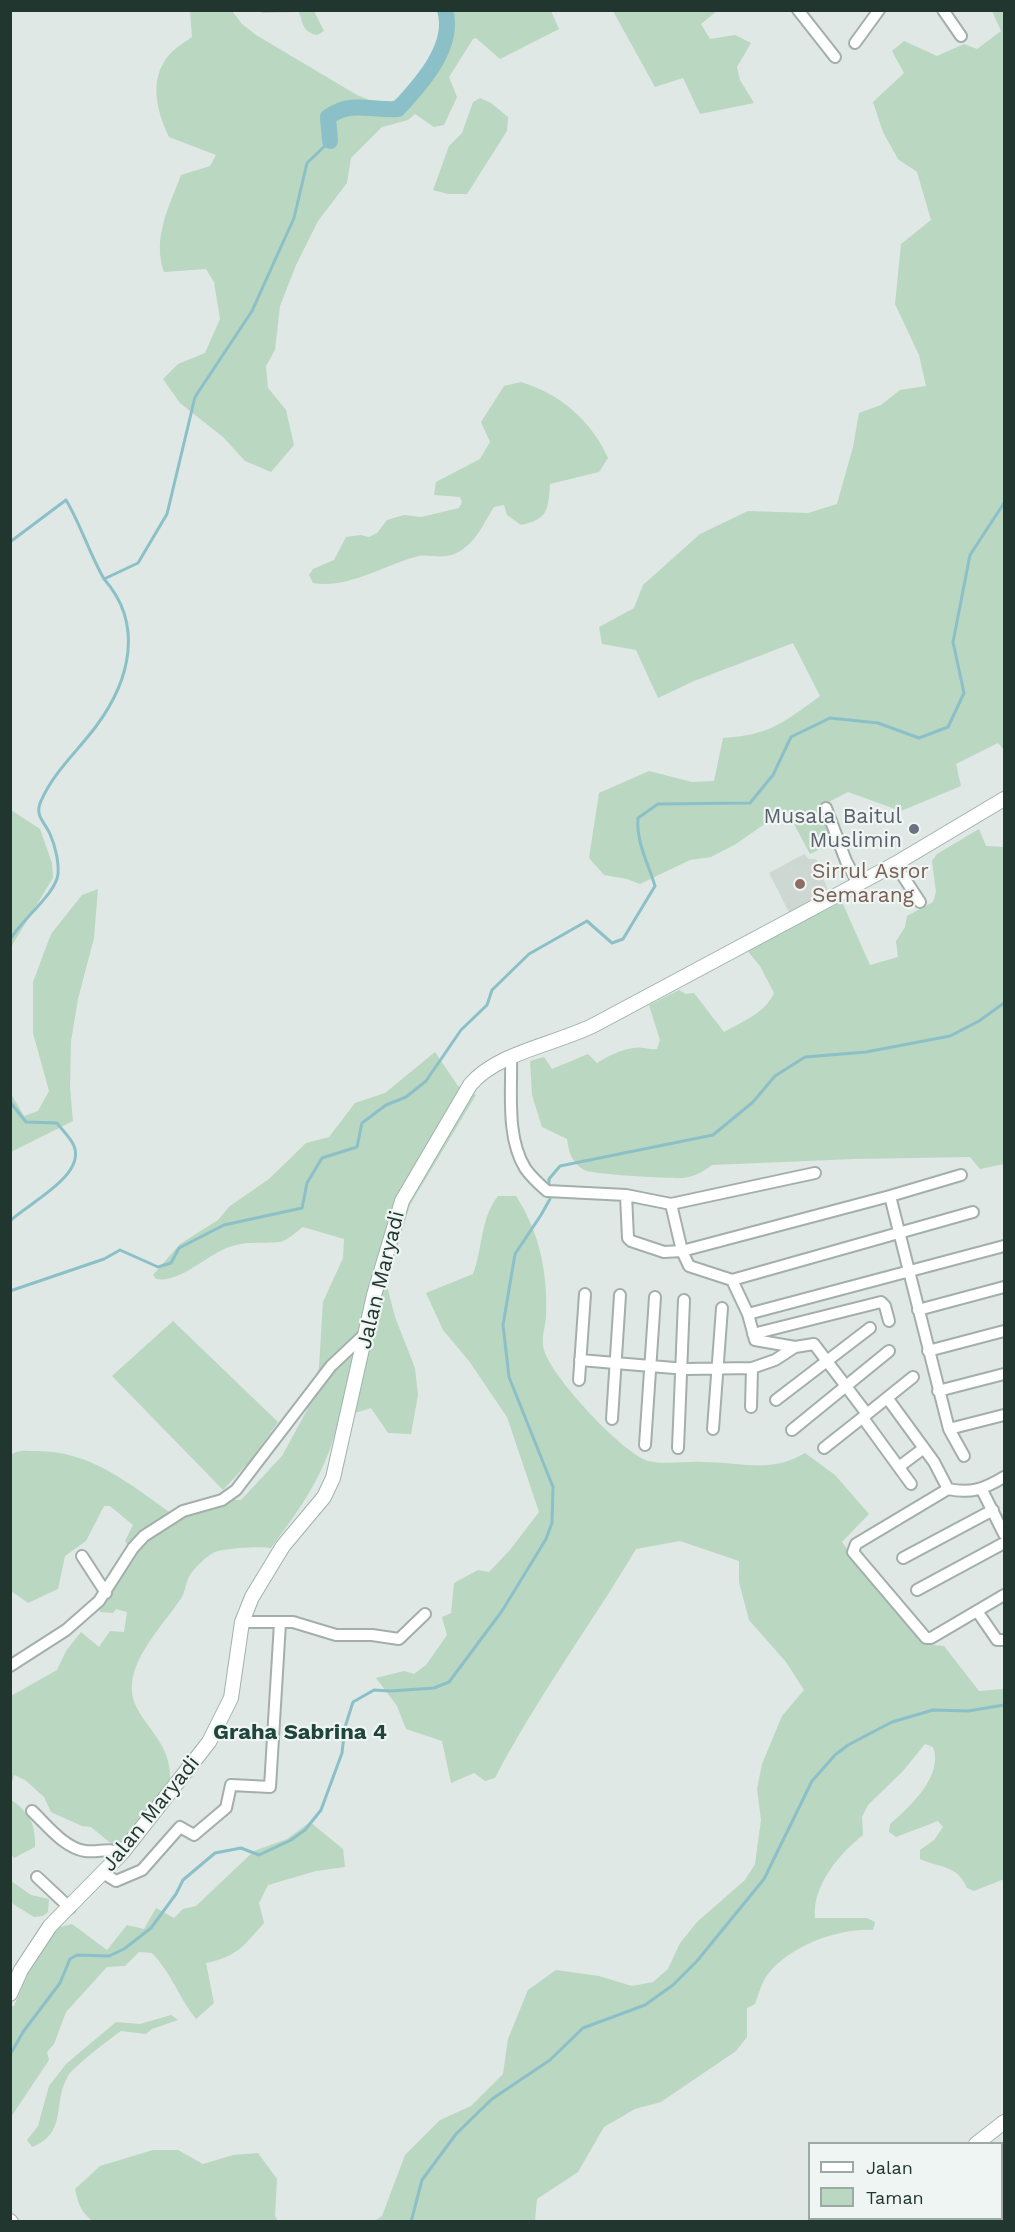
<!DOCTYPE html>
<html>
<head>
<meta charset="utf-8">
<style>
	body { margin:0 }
	#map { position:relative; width:1015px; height:2232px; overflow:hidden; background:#dfe8e4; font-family:"Work Sans",sans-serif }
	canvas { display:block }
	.frame { position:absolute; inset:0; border:12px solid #223630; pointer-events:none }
	.legend { position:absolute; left:808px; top:2142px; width:195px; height:78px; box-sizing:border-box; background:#eff5f2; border:2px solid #9da9a4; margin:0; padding:8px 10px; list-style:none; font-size:18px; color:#223630 }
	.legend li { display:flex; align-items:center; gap:12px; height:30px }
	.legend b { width:30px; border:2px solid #9da9a4 }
</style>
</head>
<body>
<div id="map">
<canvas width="1015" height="2232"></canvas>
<div class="frame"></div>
<ul class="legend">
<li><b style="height:8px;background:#fff"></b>Jalan</li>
<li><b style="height:16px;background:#bad7c1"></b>Taman</li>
</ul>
</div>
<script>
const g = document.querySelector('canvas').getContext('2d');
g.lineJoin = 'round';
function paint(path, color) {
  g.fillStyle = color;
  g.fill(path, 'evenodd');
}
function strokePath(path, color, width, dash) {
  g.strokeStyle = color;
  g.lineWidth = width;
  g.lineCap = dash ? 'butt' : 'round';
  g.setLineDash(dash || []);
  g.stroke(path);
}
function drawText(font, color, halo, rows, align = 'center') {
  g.font = font + ' "Work Sans",sans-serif';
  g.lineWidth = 4.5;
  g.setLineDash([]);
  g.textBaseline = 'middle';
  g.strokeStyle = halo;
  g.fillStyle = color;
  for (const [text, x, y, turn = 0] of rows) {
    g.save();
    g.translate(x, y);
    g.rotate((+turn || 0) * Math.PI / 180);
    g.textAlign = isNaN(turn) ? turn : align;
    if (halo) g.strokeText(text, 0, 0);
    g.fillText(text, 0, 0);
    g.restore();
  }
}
const built = new Path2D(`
	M804 854 809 859H816L830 896 791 916 769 873Z`);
const green = new Path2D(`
	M190 11H232L242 24 256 35 357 95 382 105C407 102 439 49 441 25 442 20 439 15 439 11H551L559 29 500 59 476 38 473 39 449 77 457 97 444 125 434 127 415 114 408 120 382 127 351 158 347 183 318 221 296 265 280 306 275 350 266 366 268 388 286 410 294 445 271 472 245 461 223 437 180 403 163 379 178 364 205 353 220 319 214 282 206 269 164 272C152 238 169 207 181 175L210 166 216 155 169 137C157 111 148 80 169 55 175 48 185 42 192 37Z
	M258 11H314L324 31 317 35C303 32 303 24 299 12L263 13Z
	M613 11H717L701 24 710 39 735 35 751 43 737 67 740 80 754 103 700 114 683 78 655 87Z
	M992 11H1004V750L998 743 956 764 961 786 901 811 848 792 821 806 831 844 810 854 786 809 736 844 711 857 690 860 640 884 627 879 604 875 589 858 599 793 649 771 692 782 714 781 723 738C770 735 783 723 820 696L793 643 694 681 658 698 636 650 602 644 599 627 634 608 643 585 700 534 748 511 808 513 837 504 853 447 859 413 881 405 900 390 926 386 919 355 895 304 901 244 931 220 917 172 898 159 883 132 873 102 904 73 892 51 904 41 937 56 964 44 977 49 1001 31Z
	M480 98 491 103 508 117 507 131 467 194H448L433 190 449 146 462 133 473 102Z
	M521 382C560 394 591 420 608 458L599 472 550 484C548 509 549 519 521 525L507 515 504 505 494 507C484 522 477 541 460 551 442 562 430 552 415 557 383 566 347 589 313 583L309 575 313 569 334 560 346 537 361 535 369 537 377 533 387 520 404 515 421 517 459 508 462 502 460 497 434 495 436 482 480 459 490 442 481 422 504 386Z
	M11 810 40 829 52 863 53 878 11 947Z
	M979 829 986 846 1004 847V1164L980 1169 970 1157 854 1159 712 1165C703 1172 694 1177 682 1178 672 1179 590 1174 584 1170 571 1162 569 1152 567 1139L542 1127 532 1095 530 1061 544 1057 552 1069 588 1054 597 1063C608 1056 620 1050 633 1048 641 1046 648 1050 657 1049L660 1040 649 1005 679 990 686 994 694 993 724 1032C742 1022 765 1013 774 993L760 966 746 949 842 902 870 965 898 957 896 941 905 927 907 916 933 902 936 892 932 861 937 854Z
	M98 889 94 938 78 999 71 1041 70 1087 73 1121 11 1152V1094L24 1116 38 1111 49 1091 33 1033V982L51 934 82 895Z
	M435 1052 458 1086 476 1095 410 1205 386 1282 395 1317 415 1368 418 1395 411 1434 388 1433 371 1408 339 1418C327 1471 303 1505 271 1548 261 1546 221 1548 213 1553 206 1557 194 1568 190 1575 185 1583 186 1592 180 1600 163 1625 129 1659 132 1692 135 1722 172 1739 170 1779 169 1800 136 1829 122 1844L113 1845 91 1827 82 1826 51 1812 44 1797 25 1780 14 1775 11 1786V1696L57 1670 66 1651 81 1632 99 1647 110 1631 124 1632 127 1612 116 1609 113 1613 100 1612 99 1604 132 1552 125 1541 133 1525 110 1506H104L86 1541 65 1556 58 1589 28 1603 11 1591V1455C19 1449 27 1451 37 1451 91 1451 130 1484 172 1514L212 1499 241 1500 282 1456 307 1410 319 1367 323 1302 343 1258 344 1239 303 1227C297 1231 287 1241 280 1242 261 1244 244 1240 224 1249 204 1258 179 1283 156 1279L153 1275 180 1244 218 1220 230 1206 269 1179 306 1143 329 1137 355 1103 385 1093Z
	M498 1196H516C540 1233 548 1273 546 1318 545 1327 542 1336 543 1345 544 1370 623 1454 648 1461 664 1465 687 1461 703 1462 742 1462 770 1474 805 1453L835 1475 869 1514 842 1542 877 1591 924 1644 944 1646 979 1691 1004 1689V1879L974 1891 967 1888C957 1864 939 1868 920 1859V1850L934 1840 943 1827 938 1821 896 1837 889 1832 890 1824C910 1807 944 1775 933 1747L925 1744 903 1771 868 1805 862 1817 863 1835C839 1854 812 1886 815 1918H867L875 1922 873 1930C838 1928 790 1946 768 1974 761 1983 759 1994 755 2004L747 2008V2037L736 2051 661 2102 635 2109 604 2127 578 2172 537 2199 535 2221 373 2222 382 2216 405 2155 440 2120 471 2106 503 2074 508 2039 528 1990 556 1970 599 1976 632 1986 653 1982 668 1969 680 1943 697 1922 745 1880 755 1864 761 1820 757 1789 762 1764 782 1716 804 1690 786 1662 749 1620 739 1582V1561L680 1541 636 1549C590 1626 536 1699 495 1778L485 1781 474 1773 451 1783 442 1741 406 1729 397 1706 376 1678 404 1671 414 1674 426 1665 447 1635 442 1617 451 1613 454 1583 478 1570 489 1572 510 1550 539 1512 507 1417 469 1361 443 1330 426 1293 473 1274C483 1248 480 1219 498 1196Z
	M173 1321 278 1422 250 1461 223 1490 112 1376Z
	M10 1799C29 1812 36 1824 35 1847L14 1858 11 1854Z
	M310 1822 343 1849 345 1867 316 1871 268 1885 259 1903 264 1923C243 1946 239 1956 206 1963L214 2003 196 2019C179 1998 171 1972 152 1953L139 1952 125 1966 107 1967 66 2012 54 2044 47 2052 49 2060 11 2117 10 2006H14L26 1977 56 1928 72 1924 107 1950 127 1925 144 1929 156 1908 174 1918 183 1909 196 1906 254 1851 287 1839Z
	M11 1881 31 1895 49 1899 48 1912 43 1916 34 1917 13 1904 11 1900Z
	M171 2015 178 2020 152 2029 146 2034 121 2031C112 2037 72 2068 68 2076 52 2104 68 2133 32 2147L27 2140 38 2126 49 2086 66 2064 116 2022 140 2024Z
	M153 2150H178L203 2164 233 2155 258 2153 277 2179 275 2216 278 2221 94 2222C81 2213 78 2203 75 2189L100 2166Z`);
const stream = new Path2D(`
	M10 542 66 500C81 525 89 553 104 579L138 563 167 514 195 397 252 311 294 218 307 163 330 141
	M10 940C20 921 56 894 58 874 59 862 55 845 50 834 45 822 34 816 41 801 54 771 78 751 97 725 130 680 144 624 104 579
	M10 1102 26 1122 57 1123C62 1130 71 1138 74 1146 86 1176 27 1204 10 1221
	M549 1187V1179L560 1166 713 1135 753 1102 775 1076 805 1057 866 1052 950 1036 979 1021 1004 1003
	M10 1291 104 1259 120 1250 158 1267 171 1263 179 1248 224 1225 302 1208 307 1183 322 1158 357 1147 362 1123 386 1105 406 1097 426 1081 461 1030 487 1005 492 990 529 954 587 921 612 943 623 939 655 886C648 863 636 842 638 818L658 804 750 803 773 775 791 737 830 718 878 723 919 738 948 727 964 693 953 642 970 555 1004 503
	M10 2055 23 2032 60 1983 70 1959 77 1955 109 1956 124 1949 151 1928 176 1894 183 1880 215 1853 241 1848 259 1855 291 1840 305 1830 321 1810 342 1753 345 1727 353 1702 374 1690 390 1691 434 1688 449 1682 502 1611 546 1539 552 1523 553 1487 509 1377 503 1325 515 1254 541 1215 550 1199V1194
	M411 2222 422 2180 456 2134 492 2099 550 2060 583 2028 645 2005 673 1985 697 1961 764 1879 812 1781 835 1755 848 1745 892 1722 933 1710 968 1711 1004 1705`);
const river = new Path2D(`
	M330 141 328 117C352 100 371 111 398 109 421 84 456 46 445 10`);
const street = new Path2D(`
	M798 10 835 57
	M943 10 961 36
	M855 43 879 10
	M826 808 846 861 858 883
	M895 864 920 902
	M511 1058C512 1092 506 1137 525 1168 531 1177 539 1184 547 1191L626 1195 671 1204 815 1173
	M626 1195 628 1238 631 1241 664 1252 682 1251 890 1196 949 1429 1004 1415
	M890 1196 961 1175
	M671 1204 682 1251 689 1266 732 1280 973 1212
	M732 1280 748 1314 1004 1246
	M918 1310 1004 1287
	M748 1314 755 1340 795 1347 814 1344 867 1414 913 1377
	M753 1334 881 1302 885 1306 889 1321
	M928 1351 1004 1331
	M580 1360 686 1369 752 1368 775 1360 795 1347
	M579 1380 585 1294
	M938 1391 1004 1374
	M888 1399 934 1462 948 1489C971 1494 984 1489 1004 1477
	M776 1400 870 1328
	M751 1407 752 1368
	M863 1418 911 1484
	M612 1419 620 1295
	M713 1429 722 1308
	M949 1429 964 1456
	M792 1430 889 1351
	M645 1445 655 1297
	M678 1448 684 1300
	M824 1448 867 1414
	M900 1466 924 1448
	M948 1489 856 1544 853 1552 926 1638H931L1004 1595
	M982 1490 1004 1534
	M82 1556 106 1593
	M903 1558 993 1510
	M917 1590 1004 1543
	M977 1611 997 1640H1004
	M242 1622H293L336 1635H372L399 1639 425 1614
	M10 1666 66 1630 99 1601 133 1548 144 1536 183 1511 222 1500 236 1490 331 1366 366 1333
	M32 1811C46 1824 64 1848 85 1851 100 1853 106 1847 122 1853
	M103 1873 116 1881 142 1870 180 1827 194 1835 226 1808 231 1785 270 1787 280 1623
	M37 1877 70 1908`);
const secondary = new Path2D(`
	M10 1994 21 1970 50 1926 122 1853 209 1742 231 1698 242 1622 252 1597 283 1546 324 1497 333 1478 374 1295 402 1201 470 1085C497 1052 558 1044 596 1024L895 864 1004 799
	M976 2144 1004 2122
	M10 2221 11 2222
	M890 2222 893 2218`);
const markers = [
	[914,829,6,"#6b7280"],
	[800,884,6,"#8d6e63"]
];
const worshipNames = [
	["Musala Baitul",902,817],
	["Muslimin",902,841]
];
const educationNames = [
	["Sirrul Asror",812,872],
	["Semarang",812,896]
];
const streetNames = [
	["Jalan Maryadi",381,1280,-76],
	["Jalan Maryadi",151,1814,-51]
];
const neighbourhoodNames = [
	["Graha Sabrina 4",300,1733]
];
paint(built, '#cdd8d3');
paint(green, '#bad7c1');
strokePath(stream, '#8cc0c8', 3);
strokePath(river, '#8cc0c8', 16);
strokePath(street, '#a3afaa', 14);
strokePath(secondary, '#9fb3ab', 16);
strokePath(street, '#fff', 10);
strokePath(secondary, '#fff', 14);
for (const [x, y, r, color] of markers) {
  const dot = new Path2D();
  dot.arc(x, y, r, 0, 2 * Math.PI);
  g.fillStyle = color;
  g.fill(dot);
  strokePath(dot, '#eff5f2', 2);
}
drawText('21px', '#5b616d', '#eff5f2', worshipNames, 'right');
drawText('21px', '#785e54', '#eff5f2', educationNames, 'left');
drawText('21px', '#223630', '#eff5f2', streetNames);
drawText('bold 22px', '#20463c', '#eff5f2', neighbourhoodNames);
</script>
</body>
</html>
